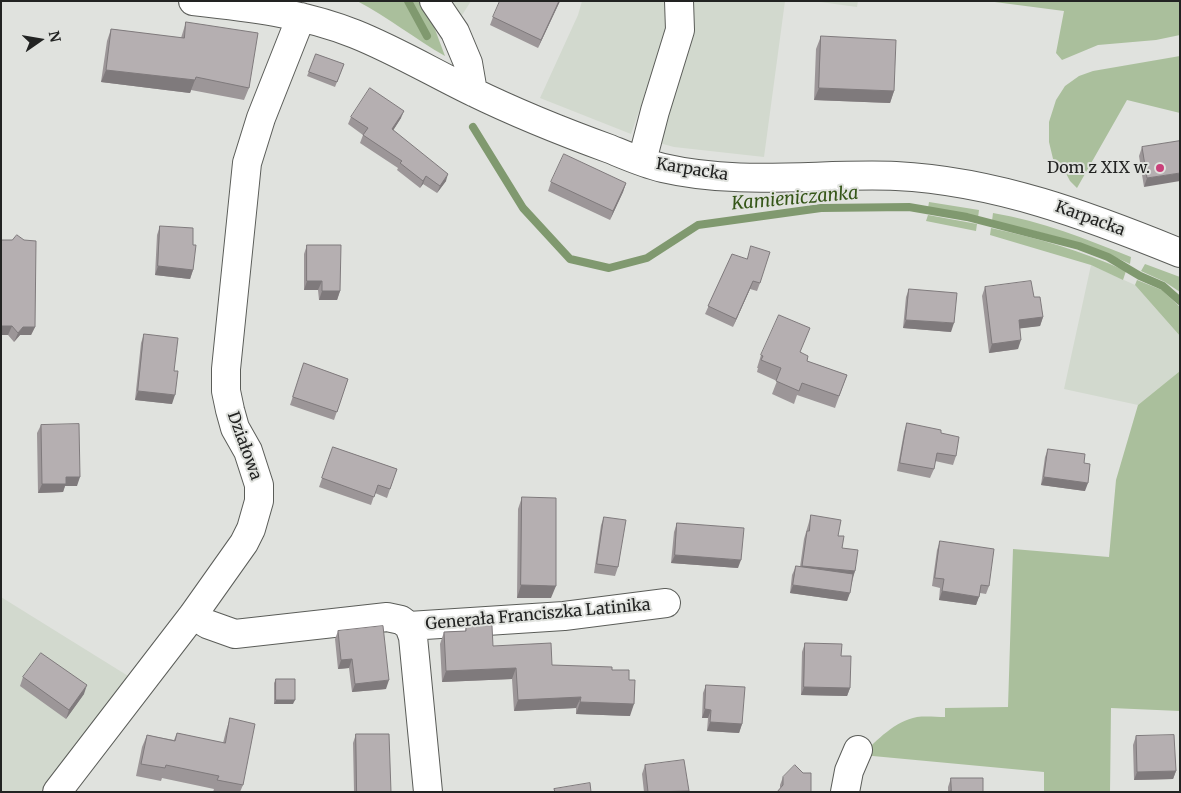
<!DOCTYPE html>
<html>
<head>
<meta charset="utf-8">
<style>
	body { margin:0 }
	#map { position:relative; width:1181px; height:793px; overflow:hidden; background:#e0e2de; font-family:Merriweather,serif }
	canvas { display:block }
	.frame { position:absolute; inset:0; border:2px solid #222322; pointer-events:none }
	.north { position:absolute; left:15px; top:15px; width:50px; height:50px; -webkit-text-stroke:4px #e0e2de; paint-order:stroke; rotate:77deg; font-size:14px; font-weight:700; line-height:20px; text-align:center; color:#222322 }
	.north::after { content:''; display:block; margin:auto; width:18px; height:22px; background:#222322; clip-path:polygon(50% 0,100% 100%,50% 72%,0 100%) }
</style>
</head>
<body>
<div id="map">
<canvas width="1181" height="793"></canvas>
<div class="frame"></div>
<div class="north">N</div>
</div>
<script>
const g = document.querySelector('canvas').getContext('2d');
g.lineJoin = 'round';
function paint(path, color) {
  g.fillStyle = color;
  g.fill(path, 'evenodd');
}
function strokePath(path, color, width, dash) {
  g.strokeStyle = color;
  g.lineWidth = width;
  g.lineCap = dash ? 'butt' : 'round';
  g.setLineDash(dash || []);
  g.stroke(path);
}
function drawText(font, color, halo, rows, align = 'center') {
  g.font = font + ' Merriweather,serif';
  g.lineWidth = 4;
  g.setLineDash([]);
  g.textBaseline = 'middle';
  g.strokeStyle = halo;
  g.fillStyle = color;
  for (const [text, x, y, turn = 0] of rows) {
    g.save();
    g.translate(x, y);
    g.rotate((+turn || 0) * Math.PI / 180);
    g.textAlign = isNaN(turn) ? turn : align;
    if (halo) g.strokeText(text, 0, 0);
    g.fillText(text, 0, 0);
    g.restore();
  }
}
const built = new Path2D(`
	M447 1H471L459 20Z
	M582 1H666L667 16 663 43 631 134 540 98 578 15Z
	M686 1H785L764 157 674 147 652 141Z
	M813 1H858L857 7Z
	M1091 265 1135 285 1180 336V371L1138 405 1064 389Z
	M1 597 133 679 46 792H1Z`);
const green = new Path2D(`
	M357 1H421L433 24 445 56C415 39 388 17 357 1Z
	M987 1H1180V35L1156 40 1098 45 1062 60 1056 53 1064 11Z
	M1180 56V113L1127 100 1077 188 1070 181 1060 162 1054 163 1049 142V122L1056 100 1065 86 1079 76 1093 71Z
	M929 202 979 210 978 218 928 208Z
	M993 213C1042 221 1086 239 1131 257L1130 264C1084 242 1041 232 992 221Z
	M928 215 977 224 976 231 926 221Z
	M991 228C1038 238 1082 251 1126 271L1123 280 1091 265 990 235Z
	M1145 264 1180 277V292L1165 282 1141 271Z
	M1137 280 1162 290 1180 307V336L1135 285Z
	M1180 371V711L1111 708 1110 792H1044V772L862 755C877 740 895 721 917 717 926 716 936 717 945 717V708L1008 707 1013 549 1109 557 1116 480 1138 405Z`);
const stream = new Path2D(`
	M408 1 427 36
	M473 127 523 208 570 259 609 268 647 258 698 225 821 208 909 207 967 217 1079 246 1108 257 1140 276 1163 286 1180 301`);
const minor = new Path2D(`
	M193 1C248 7 303 13 355 34 395 50 432 72 471 91 516 113 563 132 610 149 627 156 645 164 663 168 740 186 819 173 896 176 996 181 1089 216 1180 253
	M434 1 455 32 468 63 473 92
	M642 161 655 111 680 30 679 1
	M193 615 207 624 235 634 387 617 401 620 409 626 564 616 666 603
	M409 626 413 637 428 792
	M57 792 193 615 244 543 251 529 259 501V485L248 451 235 428 230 410 226 391V369L247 163 261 118 301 17
	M845 792 849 771 858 750`);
const wall = new Path2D(`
	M528 1H560L538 48 490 25 493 17Z
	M186 22 249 88 244 100 191 90 190 93 101 82 107 41 111 29 181 38Z
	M821 36 894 91 890 103 814 100 816 49Z
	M316 54 344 64 335 87 307 76Z
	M351 117 401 118 393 130 446 181 437 193 423 184 420 188 397 170 398 168 360 143 363 135 348 124Z
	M1180 141 1144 187 1139 156 1142 147Z
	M551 182 626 183 623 192 610 220 548 191Z
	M160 226 193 245V270L190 279 155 275 157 235Z
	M1 240 35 327 31 335H20L14 342 8 335Z
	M307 245 340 291 337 300H319L318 290H304V254Z
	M732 254 760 283 757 291 750 289 733 327 705 314Z
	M985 287 1034 297 1043 317 1040 326 1020 328 1018 349 989 353 982 296Z
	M909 289 951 332 903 328 906 297Z
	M144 334 174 371 172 404 135 400 141 343Z
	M801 352 807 361 847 375 835 408 797 395 794 404 772 394 777 381 757 372 758 368H757L761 355Z
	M304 363 348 379 334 420 290 405Z
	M907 423 941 433 956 456 953 465 935 461 934 469 930 478 897 471 904 432Z
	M41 425 77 486H65L63 492 38 493 37 433Z
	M333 447 397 469 387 498 375 493 371 505 319 487Z
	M1048 449 1084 463 1085 491 1041 485 1045 457Z
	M522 497 551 598H517L518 509Z
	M811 515 838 536 842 548 855 571 847 601 790 593 792 575 796 566 800 567 804 539Z
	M604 517 618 567 615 576 594 573 601 525Z
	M677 523 738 568 671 563 674 532Z
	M940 541 989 586 986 594 980 593 976 605 939 600 940 588 932 586 937 550Z
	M466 627 493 646 552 665 612 670 629 680 630 716 576 714V708L514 711 512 679 442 682 440 644 444 632 465 631Z
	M338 631 386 689 352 692 349 668 338 669 335 639Z
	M805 643 841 656 850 688 847 696 801 695 802 652Z
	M23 677 84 694 66 719 20 686Z
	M276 679 293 704H274V683Z
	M706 685 742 724 739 733 707 731 708 718H702L703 693Z
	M230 718 243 785 240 792H213L214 789 162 778 161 781 136 776 142 747 147 735 174 740 177 733 223 743 226 731Z
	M356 734 391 792H354L353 743Z
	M1136 736 1176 771 1173 779 1134 780 1133 745Z
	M645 765 689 792H644L642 774Z
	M803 773 780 788V785L783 777Z
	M951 778 983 792 948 791V787Z`);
const shadedWall = new Path2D(`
	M559 1H560L538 48 541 40Z
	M106 70 195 80 190 93 101 82Z
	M819 88 894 91 890 103 814 100Z
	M404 111 401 118 389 137 392 129Z
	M1180 173V181L1144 187 1147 178Z
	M448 174 446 181 437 193 440 186Z
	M426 176 423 184 420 188 423 181Z
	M626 183 623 192 610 220 613 211Z
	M158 266 193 270 190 279 155 275Z
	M307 281H322L318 290H304Z
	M753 281 750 289 733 327 736 319Z
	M322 291H340L337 300H319Z
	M1043 317 1040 326 1016 329 1019 320Z
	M906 320 954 323 951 332 903 328Z
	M1 326H12L8 335H1Z
	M23 327H35L31 335H20L14 342 18 333Z
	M1021 340 1018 349 989 353 992 344Z
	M138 391 175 395 172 404 135 400Z
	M66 477H80L77 486H65L63 492 38 493 42 484Z
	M1044 477 1088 483 1085 491 1041 485Z
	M675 555 741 560 738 568 671 563Z
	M802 566 855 571 852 579 799 574Z
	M521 585 556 586 551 598H517Z
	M793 585 850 593 847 601 790 593Z
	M942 591 979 597 976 605 939 600Z
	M352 659 349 668 338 669 341 660Z
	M516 668 512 679 442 682 446 671Z
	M389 680 386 689 352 692 355 684Z
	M87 685 84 694 66 719 69 710Z
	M804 687 850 688 847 696 801 695Z
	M581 697 576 708 514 711 518 700Z
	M276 700H295L293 704H274Z
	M580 702 634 704 630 716 576 714Z
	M705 709 711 710 708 718H702Z
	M710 722 742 724 739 733 707 731Z
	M1176 771 1173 779 1134 780 1137 772Z`);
const building = new Path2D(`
	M500 1H526L527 2 528 1H559L541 40 493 17Z
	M186 22 258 33 249 88 196 77 195 80 106 70 111 29 184 38Z
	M821 36 896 40 894 91 819 88Z
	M316 54 344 64 337 82 309 72Z
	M370 88 404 111 392 129 448 174 440 186 426 176 423 181 400 163 402 161 363 135 368 128 351 117Z
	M1180 141V173L1147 178 1142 147Z
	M564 154 626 183 613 211 551 182Z
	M160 226 193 228V245H196L193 270 158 266Z
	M17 235 24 240 36 241 35 327H23L18 333 12 326H1V240H12Z
	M307 245H341L340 291H322V281H307Z
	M751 246 770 252 760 283 753 281 736 319 708 306 732 254 747 259Z
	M1031 281 1034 297H1040L1043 317 1019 320 1021 340 992 344 985 287Z
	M909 289 957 293 954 323 906 320Z
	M779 315 810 328 800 352 808 356 807 361 847 375 839 396 802 383 799 391 776 381 781 368 761 360 763 356 761 355Z
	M144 334 178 338 174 371H178L175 395 138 391Z
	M304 363 348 379 337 412 293 397Z
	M907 423 941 430V433L959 437 956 456 937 453 934 469 900 463Z
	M79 424 80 477H66V484H42L41 425Z
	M333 447 397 469 390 489 378 485 374 497 322 478Z
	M1048 449 1085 454 1084 463 1090 464 1088 483 1044 477Z
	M522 497 556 498V586L521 585Z
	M811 515 841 520 838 536H844L842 548 858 550 855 571 802 566 807 531H809Z
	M604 517 626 520 618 567 597 564Z
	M677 523 744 528 741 560 675 555Z
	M940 541 994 549 989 586 981 585 979 597 942 591 944 579 935 578Z
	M796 566 853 574 850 593 793 585Z
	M383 626 389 680 355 684 352 659 341 660 338 631Z
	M492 626 493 646 551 643 552 665 612 667V670H629V680H635L634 704 580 702 581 697 518 700 516 668 446 671 444 632 466 631V627Z
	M805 643 842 644 841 656H851L850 688 804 687Z
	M41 653 87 685 69 710 23 677Z
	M276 679H295V700H276Z
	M706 685 745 687 742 724 710 722 711 710 705 709Z
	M230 718 255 724 243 785 217 780 219 776 166 765 165 768 141 764 147 735 175 741 177 733 225 743Z
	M356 734H389L391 792H357Z
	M1174 735 1176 771 1137 772 1136 736Z
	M684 760 689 791 648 792 645 765Z
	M795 765 803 773H811V792H777L783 785V777Z
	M951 778H983V792H945L951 791Z
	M590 783 591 792H555L554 789Z`);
const markers = [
	[1160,168,5,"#c9407a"]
];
const poiNames = [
	["Dom z XIX w.",1150,168]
];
const streetNames = [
	["Karpacka",692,170,9],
	["Karpacka",1090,219,20],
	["Działowa",244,446,70],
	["Generała Franciszka Latinika",538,615,-5]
];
const waterNames = [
	["Kamieniczanka",795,199,-5]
];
paint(built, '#d2d9ce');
paint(green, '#aabf9c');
strokePath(stream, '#80996f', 8);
strokePath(minor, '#5b5d59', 30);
strokePath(minor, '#fff', 28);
paint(wall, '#9c9698');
paint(shadedWall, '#7f7a7c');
paint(building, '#b5afb1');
strokePath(building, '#7f7a7c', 1);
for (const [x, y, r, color] of markers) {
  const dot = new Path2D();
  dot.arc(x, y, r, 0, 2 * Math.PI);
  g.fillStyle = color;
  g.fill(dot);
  strokePath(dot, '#e0e2de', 2);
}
drawText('16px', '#222322', '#e0e2de', poiNames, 'right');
drawText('16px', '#222322', '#e0e2de', streetNames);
drawText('italic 18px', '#355618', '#e0e2de', waterNames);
</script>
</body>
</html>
